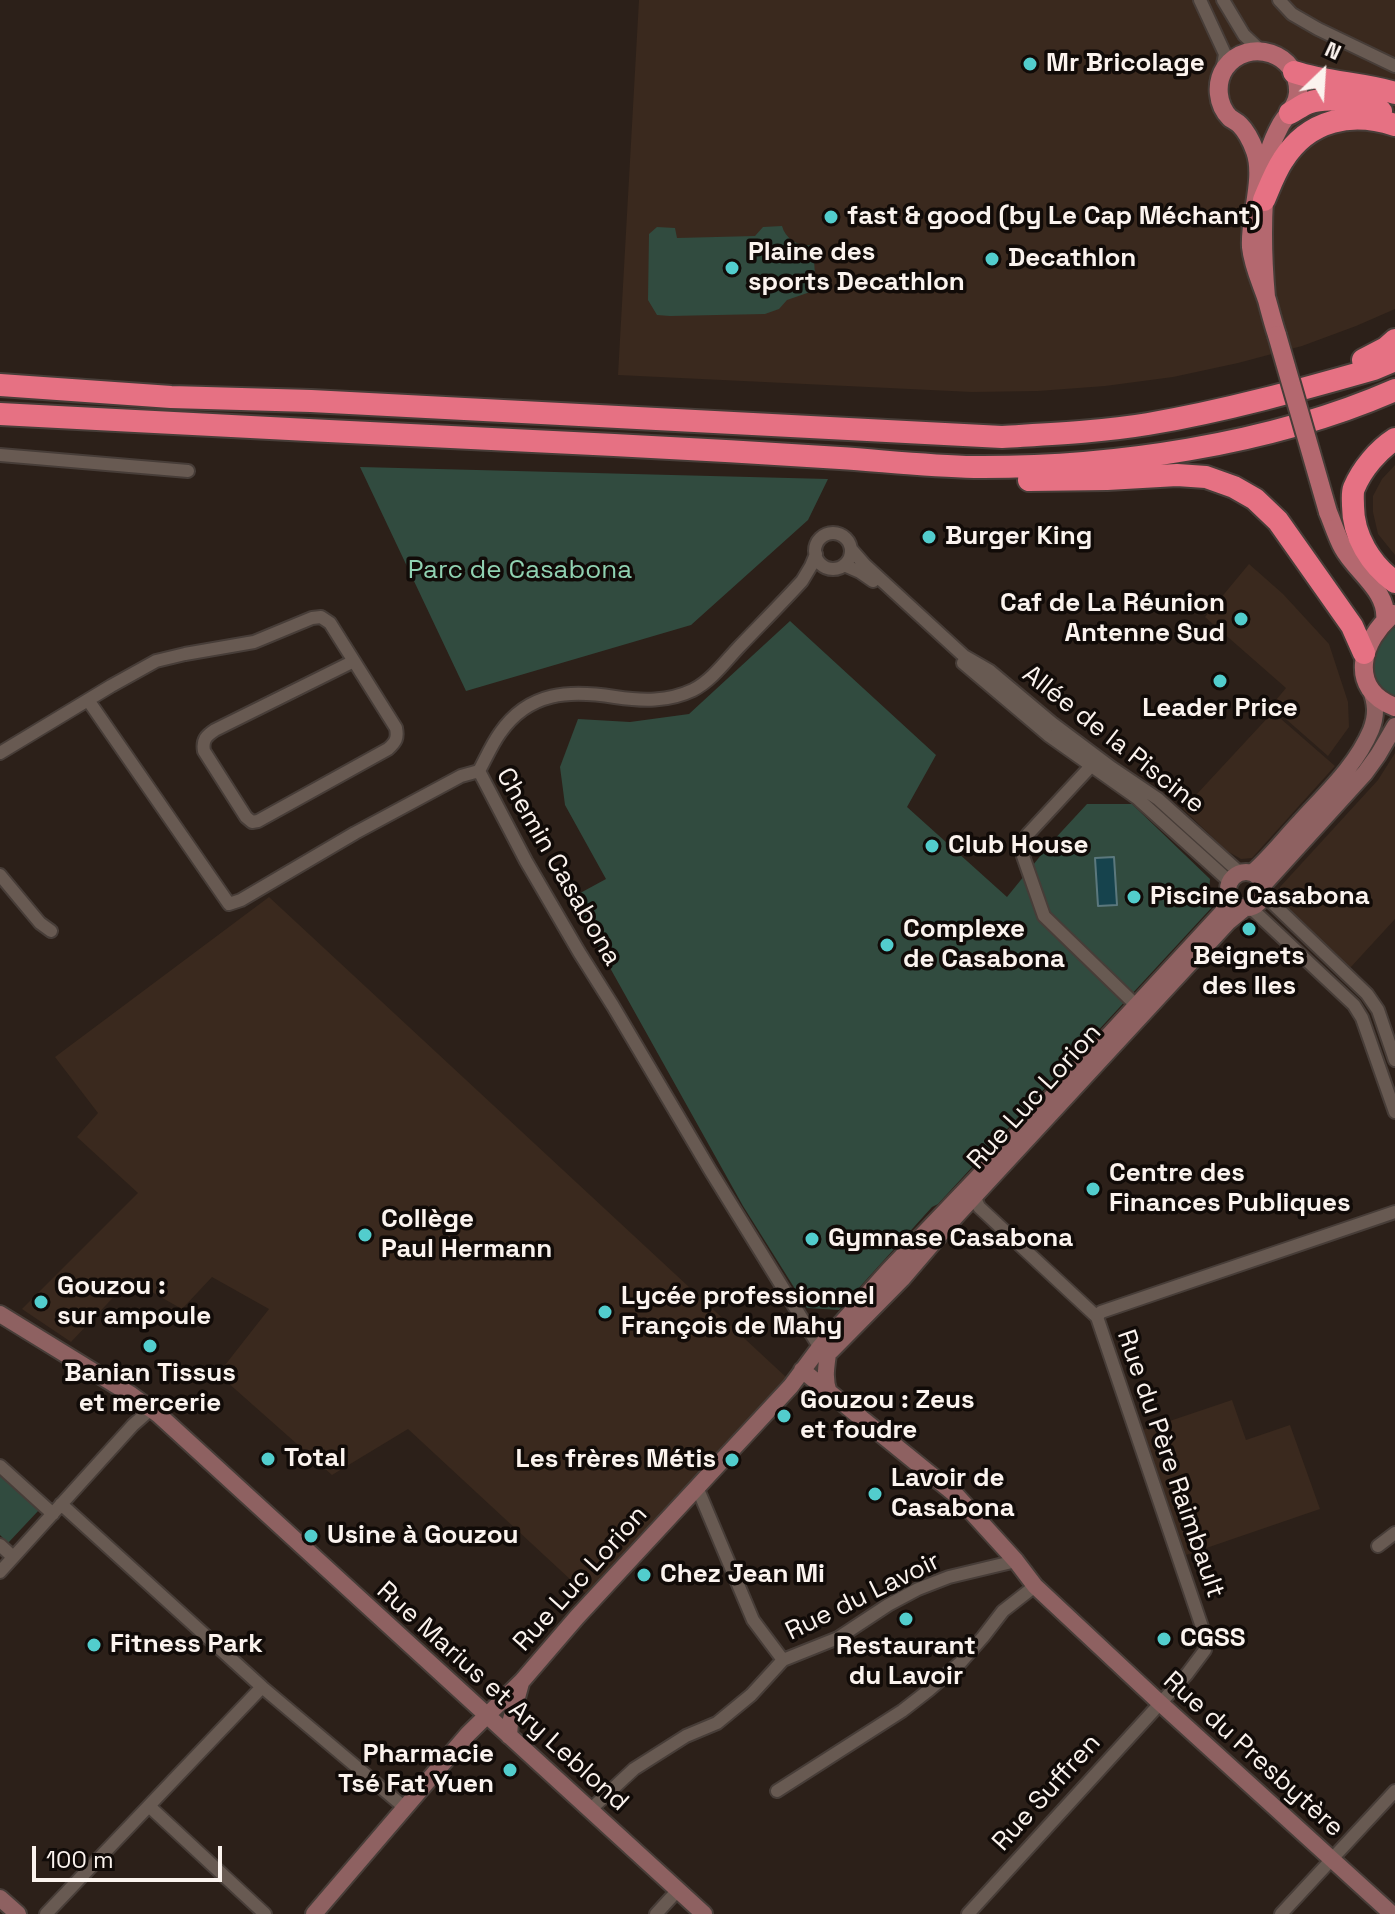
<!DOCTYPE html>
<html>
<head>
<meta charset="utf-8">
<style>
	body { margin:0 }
	#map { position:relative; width:1395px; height:1914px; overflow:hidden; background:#2c2019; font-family:"Space Grotesk",sans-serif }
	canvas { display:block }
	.north { position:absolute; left:1283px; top:32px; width:80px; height:80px; -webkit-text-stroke:6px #110b08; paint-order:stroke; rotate:25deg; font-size:22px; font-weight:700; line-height:32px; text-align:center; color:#fbf3ee }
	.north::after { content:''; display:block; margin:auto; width:28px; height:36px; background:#fbf3ee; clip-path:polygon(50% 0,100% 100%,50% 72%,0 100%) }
	.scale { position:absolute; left:32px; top:1846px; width:190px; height:36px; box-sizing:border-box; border:4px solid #fbf3ee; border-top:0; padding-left:10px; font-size:24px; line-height:28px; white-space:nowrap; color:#fbf3ee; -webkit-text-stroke:6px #110b08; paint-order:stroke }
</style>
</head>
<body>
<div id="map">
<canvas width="1395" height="1914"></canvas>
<div class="north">N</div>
<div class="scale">100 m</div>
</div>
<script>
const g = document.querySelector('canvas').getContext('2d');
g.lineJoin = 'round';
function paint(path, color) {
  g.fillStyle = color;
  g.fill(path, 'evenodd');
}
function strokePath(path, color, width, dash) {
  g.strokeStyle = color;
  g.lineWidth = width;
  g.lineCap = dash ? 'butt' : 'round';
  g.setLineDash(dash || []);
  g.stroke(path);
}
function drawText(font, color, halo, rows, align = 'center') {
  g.font = font + ' "Space Grotesk",sans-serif';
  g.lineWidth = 7;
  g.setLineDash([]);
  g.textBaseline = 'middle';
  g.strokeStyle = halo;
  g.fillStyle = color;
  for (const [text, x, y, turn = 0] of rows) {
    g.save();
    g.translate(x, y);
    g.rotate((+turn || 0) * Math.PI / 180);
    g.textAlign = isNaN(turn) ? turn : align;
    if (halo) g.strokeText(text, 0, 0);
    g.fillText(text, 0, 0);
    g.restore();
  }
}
const built = new Path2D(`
	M639 0H1395V309L1356 326 1302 346 1238 363 1173 377 1105 386 1038 391 972 392 618 375Z
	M1395 465V555L1378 534 1373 512V496L1382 479Z
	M1249 564 1283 594 1329 644 1348 702 1349 727 1328 756 1271 706 1286 688 1205 617Z
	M1273 712 1335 766 1252 858 1241 859 1227 851 1183 809Z
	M1395 753V919L1350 968 1279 900 1280 887 1378 780Z
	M269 897 787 1378 586 1594 408 1429 332 1475 218 1374 269 1309 212 1277 182 1309 150 1291 125 1285 71 1342 22 1309 138 1193 77 1137 98 1113 55 1057Z
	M1232 1400 1246 1440 1290 1425 1320 1509 1186 1555 1143 1430Z`);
const green = new Path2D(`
	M782 226C786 240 799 247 813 245L816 290 787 300 779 309 765 314 670 316 657 315 648 300 649 234 657 227 675 228 677 238 755 236 763 227Z
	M360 467 828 479 808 520 691 625 466 691Z
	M790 621 936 755 907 807 1007 897 1050 844 1087 804H1132L1210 879 1209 893 1214 905 938 1204 932 1207 839 1310 807 1308 743 1206 571 898 606 879 565 805 560 767 578 719 630 722 689 714Z
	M1395 627V698C1374 684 1365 664 1380 640 1383 635 1390 631 1395 627Z
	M0 1475 39 1510 8 1543 0 1535Z`);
const water = new Path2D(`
	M1114 857 1117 905 1098 906 1095 858Z`);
const street = new Path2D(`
	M1200 0 1225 54 1222 71
	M1223 0 1244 35 1260 50
	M1279 0 1292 14 1318 29 1395 66
	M0 455 188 471
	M815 551a18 18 0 1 1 36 0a18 18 0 1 1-36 0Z
	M851 549 865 565 964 656 990 671 1052 723 1112 768 1158 799 1239 872
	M844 565 860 572 873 581
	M963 663 1048 735 1137 798 1229 881
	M88 700 229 904 241 900 355 833 461 776 479 771
	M0 753 111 686 156 661 185 654 254 642 312 618 321 617 330 623 396 728C398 738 396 742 388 749L258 821 252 822 246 817 204 751C202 740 206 736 215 730L354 661
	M1097 764 1091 766 1028 834 1023 843V856L1044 916 1141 1010
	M479 771 526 861 579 952 613 1006 710 1170 817 1343 825 1351
	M479 771C486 758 492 744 500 733 529 691 570 690 615 697 642 701 668 702 693 690 711 681 725 662 738 648 759 626 781 604 802 581L811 566 816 554
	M0 875 40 923 51 931
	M1264 895 1367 994 1378 1010 1395 1060
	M1251 908 1354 1005 1362 1018 1395 1112
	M1097 1317 1101 1312 1395 1212
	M0 1466 53 1514
	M697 1487 753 1620 783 1660
	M61 1504 262 1687 404 1807
	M0 1545 13 1557
	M1378 1546 1395 1533
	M0 1572 133 1425 151 1409
	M777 1791 902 1711 929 1690 961 1662 983 1637 1003 1611 1035 1586
	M150 1807 265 1914
	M590 1810 634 1769 686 1736 717 1723 751 1695 783 1660 838 1638 888 1605 918 1589 949 1577 1016 1561
	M46 1914 262 1687
	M656 1914 678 1890
	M968 1914 1187 1674 1205 1650 1203 1630 1097 1317 979 1207 975 1198 974 1190
	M1281 1914 1395 1791`);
const secondary = new Path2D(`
	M1228 890a18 18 0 1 1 36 0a18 18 0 1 1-36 0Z
	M1253 872C1270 857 1284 839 1299 823 1325 794 1356 766 1371 730 1377 715 1376 703 1370 688
	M1264 884 1365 773 1378 755 1395 726
	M0 1314 130 1394 159 1415 704 1914
	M831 1351 902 1279 956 1216 1228 922 1245 908
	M828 1354C826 1368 824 1379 829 1393
	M802 1370 956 1495 1016 1561 1035 1586 1159 1702 1392 1914
	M509 1736 510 1723 521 1683
	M0 1898 18 1914
	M314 1914 468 1734 522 1681 577 1617 791 1386 820 1347 888 1271 976 1179 1220 915 1228 905 1230 898`);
const primary = new Path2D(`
	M1266 297C1263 264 1262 233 1264 200 1264 184 1264 167 1269 152 1272 142 1276 133 1281 124 1288 113 1297 106 1298 93 1300 53 1248 36 1225 68 1215 83 1217 105 1230 118 1233 120 1237 122 1240 125 1246 131 1252 143 1255 151 1265 178 1249 218 1251 247 1253 266 1261 282 1267 300 1270 311 1273 323 1277 335
	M1328 512C1333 524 1337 537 1343 548 1356 572 1389 591 1385 621
	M1393 614C1361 640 1347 689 1395 707`);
const highway = new Path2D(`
	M1294 72C1327 83 1362 83 1395 93
	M1290 113C1296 110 1302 105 1308 103 1330 95 1360 102 1381 111
	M1264 200C1270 186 1275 172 1283 160 1309 119 1352 111 1395 125
	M1363 360 1386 348 1395 340
	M0 385 171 397 311 401 1002 437C1051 434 1100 432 1148 424 1225 411 1300 390 1374 369L1395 360
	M0 414C205 426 409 434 614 445 689 449 765 453 840 458 884 461 929 466 974 467 1110 468 1270 445 1395 390
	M1395 439C1378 450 1362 469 1354 488 1352 493 1353 500 1353 506 1353 536 1371 565 1395 582
	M1029 480 1107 479 1177 475 1206 477 1234 487 1255 499 1278 521 1352 626 1364 653`);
const primaryBridge = new Path2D(`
	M1277 335 1328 512`);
const markers = [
	[1030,64,8,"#52cdcd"],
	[831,217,8,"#52cdcd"],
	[992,259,8,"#52cdcd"],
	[732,268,8,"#52cdcd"],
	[929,537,8,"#52cdcd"],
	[1241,619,8,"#52cdcd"],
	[1220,681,8,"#52cdcd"],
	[932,846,8,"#52cdcd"],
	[1134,897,8,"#52cdcd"],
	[1249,929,8,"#52cdcd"],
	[887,945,8,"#52cdcd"],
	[1093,1189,8,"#52cdcd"],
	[365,1235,8,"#52cdcd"],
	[812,1239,8,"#52cdcd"],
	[41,1302,8,"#52cdcd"],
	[605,1312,8,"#52cdcd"],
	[150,1346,8,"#52cdcd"],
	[784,1416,8,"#52cdcd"],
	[268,1459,8,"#52cdcd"],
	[732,1460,8,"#52cdcd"],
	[875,1494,8,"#52cdcd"],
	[311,1536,8,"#52cdcd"],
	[644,1575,8,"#52cdcd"],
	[906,1619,8,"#52cdcd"],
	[1164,1639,8,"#52cdcd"],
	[94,1645,8,"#52cdcd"],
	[510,1770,8,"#52cdcd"]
];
const poiNames = [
	["Mr Bricolage",1046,64],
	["fast & good (by Le Cap Méchant)",847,217],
	["Plaine des",748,253],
	["sports Decathlon",748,283],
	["Decathlon",1008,259],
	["Burger King",945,537],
	["Caf de La Réunion",1225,604,"right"],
	["Antenne Sud",1225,634,"right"],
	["Leader Price",1220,709,"center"],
	["Club House",948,846],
	["Piscine Casabona",1150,897],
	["Complexe",903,930],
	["de Casabona",903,960],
	["Beignets",1249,957,"center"],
	["des Iles",1249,987,"center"],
	["Centre des",1109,1174],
	["Finances Publiques",1109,1204],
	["Collège",381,1220],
	["Paul Hermann",381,1250],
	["Gymnase Casabona",828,1239],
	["Gouzou :",57,1287],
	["sur ampoule",57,1317],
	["Lycée professionnel",621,1297],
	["François de Mahy",621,1327],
	["Banian Tissus",150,1374,"center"],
	["et mercerie",150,1404,"center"],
	["Gouzou : Zeus",800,1401],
	["et foudre",800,1431],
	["Total",284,1459],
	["Les frères Métis",716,1460,"right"],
	["Lavoir de",891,1479],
	["Casabona",891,1509],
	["Usine à Gouzou",327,1536],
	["Chez Jean Mi",660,1575],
	["CGSS",1180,1639],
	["Fitness Park",110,1645],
	["Restaurant",906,1647,"center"],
	["du Lavoir",906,1677,"center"],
	["Pharmacie",494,1755,"right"],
	["Tsé Fat Yuen",494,1785,"right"]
];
const parkNames = [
	["Parc de Casabona",520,571]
];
const streetNames = [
	["Allée de la Piscine",1113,740,38],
	["Chemin Casabona",558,867,60],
	["Rue Luc Lorion",1035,1097,-48],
	["Rue du Père Raimbault",1170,1464,71],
	["Rue Luc Lorion",581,1579,-48],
	["Rue du Lavoir",863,1597,-26],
	["Rue Marius et Ary Leblond",502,1697,42],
	["Rue du Presbytère",1253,1755,42],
	["Rue Suffren",1047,1793,-48]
];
paint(built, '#3a291e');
paint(green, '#314b3f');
paint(water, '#16434d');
strokePath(water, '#5b787d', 2);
strokePath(street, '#473d38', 16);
strokePath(secondary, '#473d38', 20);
strokePath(primary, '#473d38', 22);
strokePath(highway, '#473d38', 26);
strokePath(street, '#685a52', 12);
strokePath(secondary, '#8e6161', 16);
strokePath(primary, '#b4686f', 18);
strokePath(highway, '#e67183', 22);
strokePath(primaryBridge, '#473d38', 22, []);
strokePath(primaryBridge, '#b4686f', 18);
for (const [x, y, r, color] of markers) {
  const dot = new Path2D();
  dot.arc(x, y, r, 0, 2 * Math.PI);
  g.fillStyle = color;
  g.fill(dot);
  strokePath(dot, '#110b08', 3);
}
drawText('bold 26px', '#fbf3ee', '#110b08', poiNames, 'left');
drawText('26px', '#90d2b2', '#110b08', parkNames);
drawText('26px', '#fbf3ee', '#110b08', streetNames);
</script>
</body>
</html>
